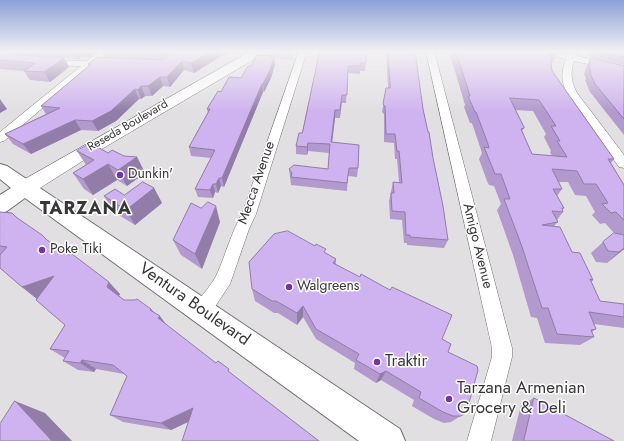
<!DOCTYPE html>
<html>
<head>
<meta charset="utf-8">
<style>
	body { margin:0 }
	canvas { display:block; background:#e1dfe2 }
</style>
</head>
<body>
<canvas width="624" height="441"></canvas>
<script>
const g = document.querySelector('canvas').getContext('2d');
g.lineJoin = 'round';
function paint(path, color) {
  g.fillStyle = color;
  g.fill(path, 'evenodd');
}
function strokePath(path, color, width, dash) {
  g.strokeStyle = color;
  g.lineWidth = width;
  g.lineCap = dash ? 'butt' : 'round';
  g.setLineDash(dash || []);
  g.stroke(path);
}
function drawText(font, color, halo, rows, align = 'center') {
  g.font = font + ' Jost,sans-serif';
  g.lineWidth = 3;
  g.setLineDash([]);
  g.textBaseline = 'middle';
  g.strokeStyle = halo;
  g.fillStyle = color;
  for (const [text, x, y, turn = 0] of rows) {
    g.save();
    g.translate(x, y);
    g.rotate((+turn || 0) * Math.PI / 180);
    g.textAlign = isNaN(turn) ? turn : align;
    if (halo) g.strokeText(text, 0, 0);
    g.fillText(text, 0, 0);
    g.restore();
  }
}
const green = new Path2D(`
	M272 51H295L292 60 258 58Z`);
const minor = new Path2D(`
	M100 51H109L4 141 0 142V132L81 66 46 65 42 62 43 60 87 61Z
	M299 51H307L256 214 249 229 230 284 209 316 202 319 195 316 193 310C199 297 211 287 217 274 226 254 231 233 242 214Z
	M426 51H434L512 348V357L491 441H467L492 357V348Z
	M535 51H550L568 54 569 51H577L576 56 624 66V72L574 61C570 74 571 81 577 93L624 155V168L619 167 567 94C561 81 561 73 566 59L536 53Z`);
const secondary = new Path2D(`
	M251 51H265L263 54 100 150 32 193 25 195 18 193 15 188 18 183Z`);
const primary = new Path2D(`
	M0 164 7 166 400 429 405 441H359L25 198 7 211 0 214V195L11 188 0 179Z`);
const wall = new Path2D(`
	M0 51H98L89 58 81 57 79 59 65 58 69 67 50 82 30 80 24 71 0 69Z
	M101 51H228L225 56H221L194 73 184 70 170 87 163 86 152 96H145L141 99H139L116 121 98 131 81 130 31 154 13 144 5 134 46 114 41 106 89 66 88 64 104 57Z
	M320 51 366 62 365 71H360V74L348 73 346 103H342L340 118H335L332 142 358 168 357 177 348 176 347 191 291 185 289 169H328L329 153 308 151 307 155 296 154V146L302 133Z
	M386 51H415L423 109 448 240 444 248 407 245V243H404L402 220 390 219 389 201 393 182H399L397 159H395L394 143 384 142V114L382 112 386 88H388Z
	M448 51H490L491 54 559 51 551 65 552 71 614 159 611 163 624 185V250H623L607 263 596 262 591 253 603 242 615 234 605 223 600 224 592 215 595 212 586 196 575 195 568 182H559L562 189 557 196 564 208 562 210 563 212 557 220 558 222 554 226 572 252 593 280 591 282 600 301 624 304V328L594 324 596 329 592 332 594 337 580 345 545 343 537 318 531 317 513 255 497 210 501 204 494 186 489 185 487 181 479 159 482 153 472 123H470L464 107 465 105 455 71ZM515 110 533 111 546 134 544 137 551 151 550 152 552 156 532 154 522 131 524 128Z
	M591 51H624V65L590 57Z
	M591 58 624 66V135L590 92 585 80 586 79 584 74 587 65Z
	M275 64 271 78 264 92H263L224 187 221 186 218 193 215 192 213 198 198 197 195 189 211 158 191 156 189 147 208 113 207 109 221 92 241 78Z
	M77 151 108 153 124 156 137 157 145 173 127 186 117 180 93 195 84 189 73 173 86 165Z
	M154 188 162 203 135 225 114 212 104 196 124 195Z
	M0 212 12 213 19 219 120 294 119 296 124 300 151 309 154 312 189 421 171 430 123 422 110 415 127 376 124 374 96 369 94 372 78 370 63 361 65 358 50 349 65 325 37 299 22 287 0 268Z
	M220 222 202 269 181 255 173 240Z
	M326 254 336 259V264L442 339 448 352 469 403 467 412 451 422 444 423 434 419 412 406 414 400 381 380 376 383 354 369 355 363 316 339 303 317 297 325 278 313H274L255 301 252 289Z
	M534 398 614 441H512L521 405Z`);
const shadedWall = new Path2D(`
	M13 51H16L20 56 18 61 12 52Z
	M75 51H78L81 57 79 59Z
	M85 51H98L89 58Z
	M212 51H220L221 56 194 73 191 63Z
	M224 51H228L225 56Z
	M274 56 275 64 271 78 264 92 263 84Z
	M64 58 69 67 50 82 44 72Z
	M182 61 184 70 170 87 167 77Z
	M160 77 163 86 152 96 148 86Z
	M262 84 263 92 224 187 222 178Z
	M141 86 145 96 141 99 138 90Z
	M135 89 139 99 116 121 98 131 92 121Z
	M0 99 7 109 0 113Z
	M335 110V118L331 151V142Z
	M75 120 81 130 31 154 23 144Z
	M308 143V151L307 155V147Z
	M137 157 145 173 127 186 118 170Z
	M108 164 117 180 93 195 83 179Z
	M219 178 221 186 218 193 216 184Z
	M213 184 215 192 213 198 210 190Z
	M154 188 162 203 135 225 126 210Z
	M216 206 220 222 202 269 195 254Z
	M624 248V249L607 263 619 252Z
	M54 276 37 299 22 287Z
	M109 282 120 294 117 299 107 287Z
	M303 306V317L297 325V313Z
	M151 309 158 318 160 316 168 327 166 329 150 310Z
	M82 360 96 369 94 372 80 363Z
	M386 371 381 380 376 383 380 374Z
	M15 401 45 413 72 441H52Z
	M193 408 201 416 171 430 161 423Z`);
const building = new Path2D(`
	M0 51H13L12 52 17 55 64 58 44 72 24 71 35 63 0 60Z
	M144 51H212L191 63 182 61 167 77H160L148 86H141L138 90 135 89 111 111 92 121 75 120 23 144 5 134 60 108 41 106 91 64H88L97 57 162 60 169 55 162 52Z
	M320 51H367L366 62V63H360V66H348L347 95H342L340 110H335L331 142 359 145 358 168H349L347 183 291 177 292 173 289 169 294 165 328 169 330 144 308 143 307 147 296 146 299 133H302Z
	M388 51H415L423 109 428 132H429L433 158 443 206 448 240 410 237V235H406L405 212 392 211 391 193H394L393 182 402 183 399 151H397L395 134H386L385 106 383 104 386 88H390Z
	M455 51H490L491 54 494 51H559L557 54 550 53 552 71 614 159H608L624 185V220L616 212 611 213 602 204 608 203 596 184H584L577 171 552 169 562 189H553L564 208H562L563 212 552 211 558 222 542 225 560 227 572 252 580 253 593 280 590 279 600 301 624 304V317L589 312 596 329 591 330 594 337 557 334 548 308H542L521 244 504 199H510L501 174H495L493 169 484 147 489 148 488 144 476 112H475L468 96H470L459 61ZM510 98 539 100 556 126H551L560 141H557L567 157 532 154 521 129 524 128Z
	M598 51H624V57Z
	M257 55 274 56 270 70 263 84H262L222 178H219L216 184H213L210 190 195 189 215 150 189 147 210 109H207L218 91 221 92 229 77 241 78 248 66H251Z
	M591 58 624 66V119L595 84 590 73H591L589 66Z
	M91 143 108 153 112 150 124 156 137 157 118 170 108 164 83 179 73 173 94 160 77 151Z
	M143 182 154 188 126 210 104 196 115 189 124 195Z
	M208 202 216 206 195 254 173 240 191 203 201 208Z
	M0 212 12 213 16 217 42 235 47 240 69 255 72 254 109 282 107 287 124 300H135L137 299 151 309 150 310 160 316 158 318 216 363 218 361 229 369 228 371 319 441H182L193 408 161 423 110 415 127 376 113 365 82 360 80 363 63 361 69 351 50 349 65 325 36 300 54 276 22 287 0 268V255L7 247 0 246Z
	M288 231 315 246 316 244 326 249 324 252 336 259 333 263 360 277 361 274 390 290 392 287 452 315 442 339 451 344 448 352 477 366 478 370 469 403 471 404 467 412 461 416H453L443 412 419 398 421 392 386 371 380 374 356 360 359 354 316 329 303 306 297 313 276 301H272L252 289 249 262 274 234Z
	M614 233 624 235V248L619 252 608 251 603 242Z
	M534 398 614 441H524Z
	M15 401 52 441H0V424Z`);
const markers = [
	[120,175,4,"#7434a8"],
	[42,250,4,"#7434a8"],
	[289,287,4,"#7434a8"],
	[377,362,4,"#7434a8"],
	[449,399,4,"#7434a8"]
];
const farStreetnames = [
	["Reseda Boulevard",128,126,-30]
];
const poiNames = [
	["Dunkin'",128,175],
	["Poke Tiki",50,250],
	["Walgreens",297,287]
];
const streetNames = [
	["Mecca Avenue",257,183,-71],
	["Amigo Avenue",477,246,76]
];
const nearStreetnames = [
	["Ventura Boulevard",194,305,35]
];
const nearPoinames = [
	["Traktir",385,362],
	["Tarzana Armenian",457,389],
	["Grocery & Deli",457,409]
];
const districtNames = [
	["TARZANA",86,210]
];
paint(green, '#c6b5dc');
strokePath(minor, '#6f6e71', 1);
strokePath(secondary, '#6f6e71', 1);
strokePath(primary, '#6f6e71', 2);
paint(minor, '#fff');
paint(secondary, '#fff');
paint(primary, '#fff');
paint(wall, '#b299ce');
paint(shadedWall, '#917da8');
paint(building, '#cfb2f0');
strokePath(building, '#917da8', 1);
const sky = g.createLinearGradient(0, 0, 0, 112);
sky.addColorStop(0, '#8ba0d7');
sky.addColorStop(0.46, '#f2f1f2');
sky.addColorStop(1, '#f2f1f200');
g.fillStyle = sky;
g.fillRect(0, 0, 624, 112);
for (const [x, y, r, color] of markers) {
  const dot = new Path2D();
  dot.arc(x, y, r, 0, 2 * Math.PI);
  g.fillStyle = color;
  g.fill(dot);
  strokePath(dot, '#fff', 1.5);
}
drawText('12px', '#373637', '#fff', farStreetnames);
drawText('14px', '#373637', '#fff', poiNames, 'left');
drawText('14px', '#373637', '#fff', streetNames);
drawText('17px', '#373637', '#fff', nearStreetnames);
drawText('17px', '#373637', '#fff', nearPoinames, 'left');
g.letterSpacing = '1px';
drawText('bold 18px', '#373637', '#fff', districtNames);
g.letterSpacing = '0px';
</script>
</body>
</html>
